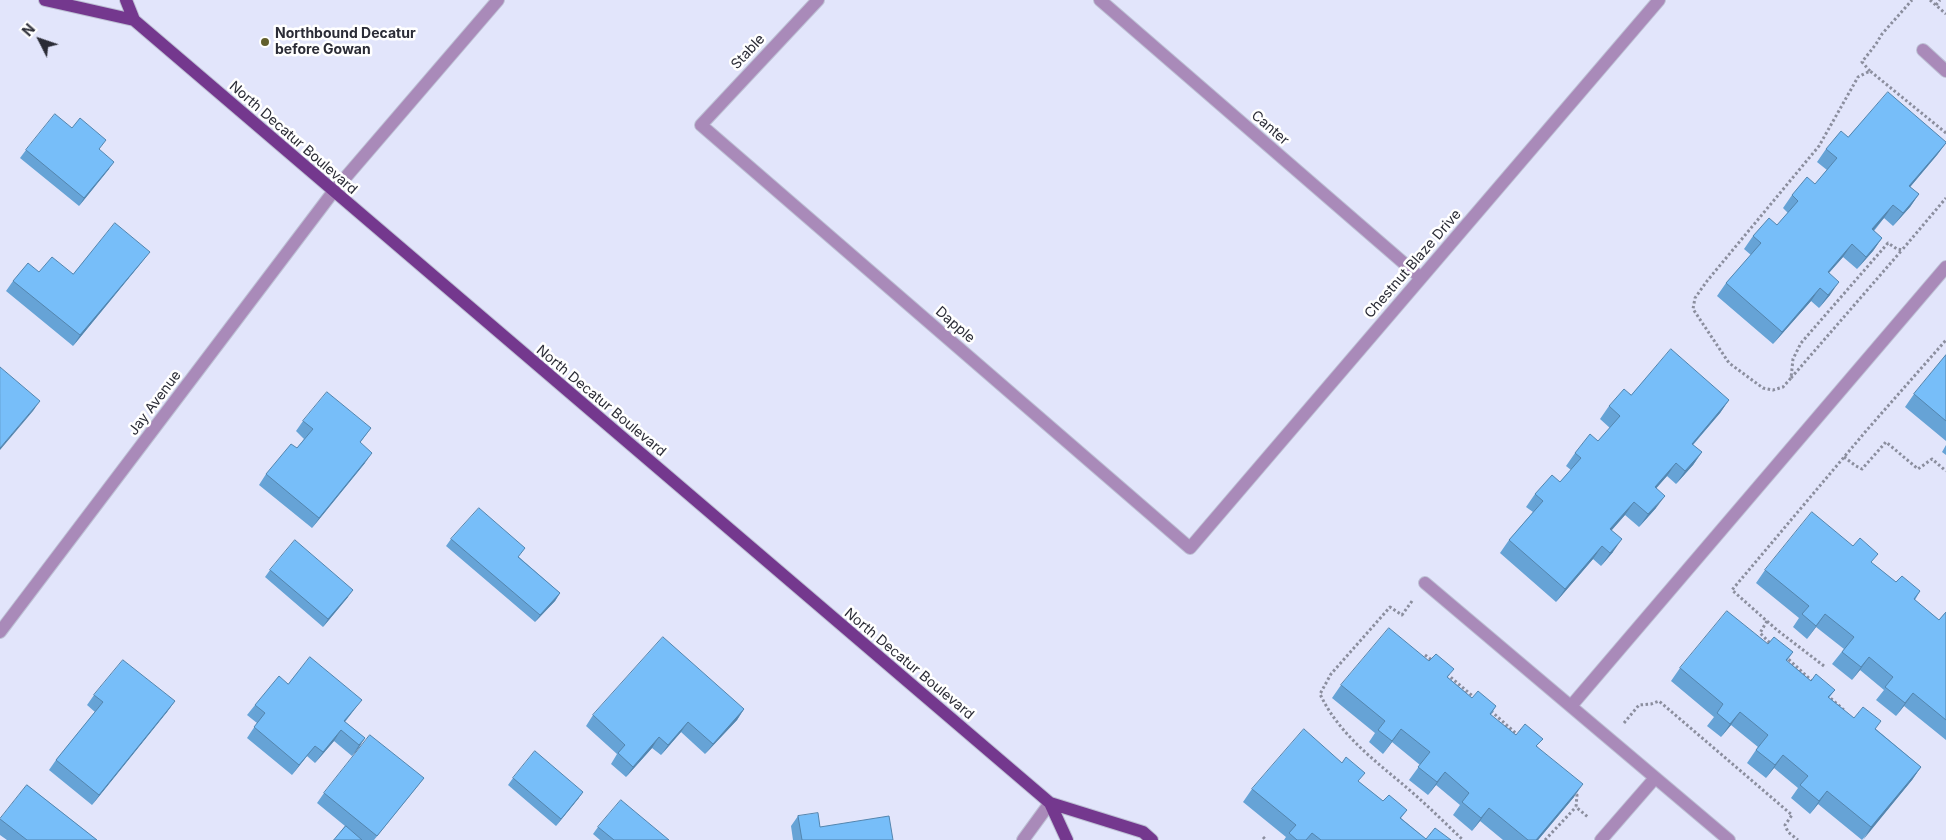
<!DOCTYPE html>
<html>
<head>
<meta charset="utf-8">
<style>
	body { margin:0 }
	#map { position:relative; width:1946px; height:840px; overflow:hidden; background:#e2e5fb; font-family:Inter,sans-serif }
	canvas { display:block }
	.north { position:absolute; left:15px; top:15px; width:50px; height:50px; -webkit-text-stroke:4px #fff; paint-order:stroke; rotate:311deg; font-size:14px; font-weight:700; line-height:20px; text-align:center; color:#2b2c36 }
	.north::after { content:''; display:block; margin:auto; width:18px; height:22px; background:#2b2c36; clip-path:polygon(50% 0,100% 100%,50% 72%,0 100%) }
</style>
</head>
<body>
<div id="map">
<canvas width="1946" height="840"></canvas>
<div class="north">N</div>
</div>
<script>
const g = document.querySelector('canvas').getContext('2d');
g.lineJoin = 'round';
function strokePath(path, color, width, dash) {
  g.strokeStyle = color;
  g.lineWidth = width;
  g.lineCap = dash ? 'butt' : 'round';
  g.setLineDash(dash || []);
  g.stroke(path);
}
function paint(path, color) {
  g.fillStyle = color;
  g.fill(path, 'evenodd');
}
function drawText(font, color, halo, rows, align = 'center') {
  g.font = font + ' Inter,sans-serif';
  g.lineWidth = 5;
  g.setLineDash([]);
  g.textBaseline = 'middle';
  g.strokeStyle = halo;
  g.fillStyle = color;
  for (const [text, x, y, turn = 0] of rows) {
    g.save();
    g.translate(x, y);
    g.rotate((+turn || 0) * Math.PI / 180);
    g.textAlign = isNaN(turn) ? turn : align;
    if (halo) g.strokeText(text, 0, 0);
    g.fillText(text, 0, 0);
    g.restore();
  }
}
const path = new Path2D(`
	M1930 0 1946 14
	M1936 5 1940 0
	M1870 71 1862 62 1876 44 1882 34 1912 0
	M1946 133 1870 71 1858 77 1819 146 1707 281 1695 298 1693 309 1729 363 1763 388 1773 390 1783 387 1791 378 1793 359 1801 343 1888 243 1897 249 1902 250 1946 198
	M1791 378 1902 250
	M1844 457 1856 466 1862 469 1886 442 1918 469 1932 459 1946 471
	M1412 601 1402 615 1390 607 1331 674 1320 694C1338 733 1374 760 1406 787 1426 804 1444 822 1463 840
	M1767 621 1760 633 1771 644
	M1425 655 1433 661
	M1785 656 1813 682
	M1824 666 1777 630 1732 590 1866 431 1946 340
	M1447 674 1476 699
	M1827 695 1845 711
	M1491 711 1520 737
	M1624 723 1639 705 1651 704 1659 701 1792 815 1785 825 1788 832 1798 840
	M1574 790 1577 795 1576 807 1589 818
	M1263 837 1266 840
	M1545 840 1576 807`);
const minor = new Path2D(`
	M818 0 701 125 1190 548 1659 0
	M1100 0 1421 278
	M1923 50 1946 71
	M1425 583 1729 840
	M0 632 333 192 498 0
	M1571 706 1946 267
	M1023 840 1050 803
	M1601 840 1655 778`);
const major = new Path2D(`
	M45 0 134 20
	M126 0 134 20 1050 803 1143 832 1152 840
	M1050 803 1067 840`);
const wall = new Path2D(`
	M72 128 99 149 109 169 79 206 20 158 26 150Z
	M1848 137 1946 143 1937 155 1910 187 1919 194 1910 207 1893 226 1884 218 1874 231 1882 238 1873 251 1857 269 1843 257 1829 273 1830 295 1819 308 1811 301 1773 344 1717 296 1726 283 1751 255 1744 249 1753 236 1777 225 1788 213 1783 208 1792 195 1815 184 1827 170 1817 162 1826 149Z
	M142 262 73 346 6 291 13 281 39 272 73 274Z
	M1946 355V441L1905 407 1914 394Z
	M1631 395 1729 400 1720 413 1693 445 1702 452 1693 465 1676 484 1667 476 1656 488V508L1639 527 1625 515 1611 531 1613 552 1601 566 1593 559 1556 602 1500 553 1509 540 1533 512 1526 507 1535 494 1560 482 1571 470 1566 466 1575 453 1598 441 1610 428 1600 419 1609 406Z
	M303 421 371 428 360 443 365 463 312 528 259 485 266 474 297 448 304 439 296 431Z
	M1946 445V455L1942 452Z
	M451 539 519 557 560 593 555 601 535 622 446 546Z
	M1872 563 1896 582 1920 591 1915 600 1939 620 1946 612V740L1904 706 1896 716 1876 700 1884 690 1860 670 1852 680 1832 664 1844 649 1816 627 1807 639 1793 627 1799 618 1756 583 1765 570Z
	M270 570 348 597 323 627 265 577Z
	M1768 644 1793 652 1787 661 1811 681 1835 690 1829 698 1854 718 1876 729 1921 767 1912 780 1862 840 1818 804 1810 814 1791 798 1798 788 1774 768 1766 778 1747 763 1758 747 1731 725 1721 737 1707 726 1714 717 1671 681 1680 668Z
	M1429 661 1472 698 1496 706 1491 715 1516 735 1537 746 1574 797 1538 840H1503L1480 821 1472 831 1453 815 1460 805 1436 785 1428 795 1409 780 1420 765 1392 742 1383 754 1369 742 1375 733 1332 698 1341 685Z
	M288 684 354 710 345 722 365 738 352 756 334 741 315 763 307 756 292 775 247 738 257 723 247 715 255 705Z
	M94 695 175 701 167 712 92 805 49 770 56 760 95 712 87 705Z
	M744 709 737 720 705 754 681 732 661 755 652 748 626 777 611 764 617 754 586 726 593 715Z
	M424 778 416 788 374 840H334L345 826 317 803 324 793Z
	M513 778 583 792 578 799 556 826 508 785Z
	M1359 782 1383 801 1407 810 1401 818 1426 839 1451 840H1284L1286 837 1243 802 1252 789Z
	M27 785 97 840H7L0 835V820Z
	M798 816 820 827 893 840H793L791 826Z
	M598 827 669 840H600L593 834Z`);
const shadedWall = new Path2D(`
	M1946 143 1937 155 1900 199 1909 186Z
	M114 162 109 169 79 206 84 198Z
	M1919 194 1910 207 1893 226 1903 213Z
	M1893 205 1884 218 1863 242 1872 229Z
	M1882 238 1873 251 1857 269 1866 257Z
	M1852 244 1843 257 1818 285 1828 272Z
	M150 252 142 262 73 346 80 335Z
	M1839 282 1830 295 1819 308 1828 295Z
	M1820 288 1811 301 1773 344 1782 332Z
	M1729 400 1720 413 1683 456 1692 444Z
	M40 401 33 411 0 450V448Z
	M1702 452 1693 465 1676 484 1685 471Z
	M372 453 365 463 312 528 319 518Z
	M1676 463 1667 476 1646 500 1655 487Z
	M1665 496 1656 508 1639 527 1648 514Z
	M1634 502 1625 515 1601 542 1610 529Z
	M1622 539 1613 552 1601 566 1610 553Z
	M1602 546 1593 559 1556 602 1565 589Z
	M353 590 348 597 323 627 328 619Z
	M560 593 555 601 535 622 540 615Z
	M1825 614 1816 627 1807 639 1816 626Z
	M1869 657 1860 670 1852 680 1861 667Z
	M1913 693 1904 706 1896 716 1905 703Z
	M362 700 354 710 337 731 344 721Z
	M175 701 167 712 92 805 99 795Z
	M744 709 737 720 705 754 713 744Z
	M1740 712 1731 725 1721 737 1730 724Z
	M688 722 681 732 661 755 668 745Z
	M1401 729 1392 742 1383 754 1392 741Z
	M341 730 334 741 315 763 323 752Z
	M659 737 652 748 626 777 633 767Z
	M365 738 358 749 352 756 359 745Z
	M315 746 307 756 292 775 299 765Z
	M1783 755 1774 768 1766 778 1775 765Z
	M1921 767 1912 780 1863 840 1871 827Z
	M1445 772 1436 785 1428 795 1437 782Z
	M1583 784 1574 797 1538 840H1536Z
	M1827 791 1818 804 1810 814 1819 801Z
	M583 792 578 799 556 826 561 819Z
	M1489 808 1480 821 1472 831 1481 818Z`);
const building = new Path2D(`
	M1888 92 1946 142V143L1909 186 1919 194 1903 213 1893 205 1872 229 1882 238 1866 257 1852 244 1828 272 1839 282 1828 295 1820 288 1782 332 1726 283 1761 243 1753 236 1769 218 1777 225 1798 201 1792 195 1807 177 1815 184 1837 158 1826 149 1841 131 1848 137Z
	M55 114 72 128 80 118 106 140 99 149 114 162 84 198 26 150Z
	M115 223 150 252 80 335 13 281 28 263 39 272 52 257 73 274Z
	M1671 349 1729 400 1692 444 1702 452 1685 471 1676 463 1655 487 1665 496 1648 514 1634 502 1610 529 1622 539 1610 553 1602 546 1565 589 1509 540 1543 501 1535 494 1552 475 1560 482 1581 458 1575 453 1590 434 1598 441 1620 416 1609 406 1624 389 1631 395Z
	M1946 355V421L1914 394Z
	M0 367 40 401 0 448Z
	M327 392 371 428 360 442 372 453 319 518 266 474 291 444 297 448 313 429 303 421Z
	M479 508 525 548 518 557 560 593 540 615 451 539Z
	M1812 512 1853 546 1860 538 1878 554 1871 562 1896 582 1902 576 1920 591 1914 599 1939 620 1946 612V720L1913 693 1905 703 1885 687 1893 677 1869 657 1861 667 1842 652 1854 637 1825 614 1816 626 1802 614 1809 606 1765 570Z
	M295 540 353 590 328 619 270 570Z
	M1727 611 1768 644 1774 637 1793 652 1786 660 1811 681 1816 674 1835 690 1828 697 1854 718 1863 707 1881 721 1875 729 1921 767 1871 827 1827 791 1819 801 1800 785 1808 776 1783 755 1775 765 1756 750 1768 735 1740 712 1730 724 1717 713 1723 704 1680 668Z
	M1389 628 1429 661 1436 654 1454 669 1447 677 1472 698 1478 691 1496 706 1490 714 1516 735 1525 724 1543 739 1536 746 1583 784 1536 840H1528L1489 808 1481 818 1462 802 1469 793 1445 772 1437 782 1418 767 1430 752 1401 729 1392 741 1378 730 1385 721 1341 685Z
	M663 637 744 709 713 744 688 722 668 745 659 737 633 767 618 753 625 745 593 715Z
	M310 657 362 700 344 721 365 738 359 745 341 730 323 752 315 746 299 765 254 727 265 713 255 705 279 676 288 684Z
	M123 660 175 701 99 795 56 760 103 702 94 695Z
	M1304 729 1342 763 1346 757 1365 773 1358 781 1383 801 1389 795 1407 810 1400 818 1426 839 1435 828 1451 840H1321L1312 833 1306 840H1297L1289 833 1296 825 1252 789Z
	M370 735 424 778 377 836 324 793Z
	M535 751 583 792 561 819 513 778Z
	M27 785 97 840H27L0 819Z
	M621 800 669 840H614L598 827Z
	M818 813 820 827 889 816 893 840H802L798 816Z
	M346 826 362 840H334Z`);
const markers = [
	[265,42,5,"#625f2c"]
];
const poiNames = [
	["Northbound Decatur",275,34],
	["before Gowan",275,50]
];
const streetNames = [
	["Stable",748,52,-47],
	["Canter",1270,128,41],
	["North Decatur Boulevard",293,138,41],
	["Chestnut Blaze Drive",1413,264,-49],
	["Dapple",955,325,41],
	["North Decatur Boulevard",601,401,40],
	["Jay Avenue",155,403,-53],
	["North Decatur Boulevard",909,664,40]
];
strokePath(minor, '#bdc0d4', 14);
strokePath(major, '#bdc0d4', 14);
strokePath(path, '#8b8e9e', 3, [2.5, 2.5]);
strokePath(minor, '#a98ab9', 12);
strokePath(major, '#74388e', 12);
paint(wall, '#66a3d6');
paint(shadedWall, '#5385ae');
paint(building, '#77bef9');
strokePath(building, '#5385ae', 1);
for (const [x, y, r, color] of markers) {
  const dot = new Path2D();
  dot.arc(x, y, r, 0, 2 * Math.PI);
  g.fillStyle = color;
  g.fill(dot);
  strokePath(dot, '#fff', 2);
}
drawText('bold 14px', '#2b2c36', '#fff', poiNames, 'left');
drawText('14px', '#2b2c36', '#fff', streetNames);
</script>
</body>
</html>
